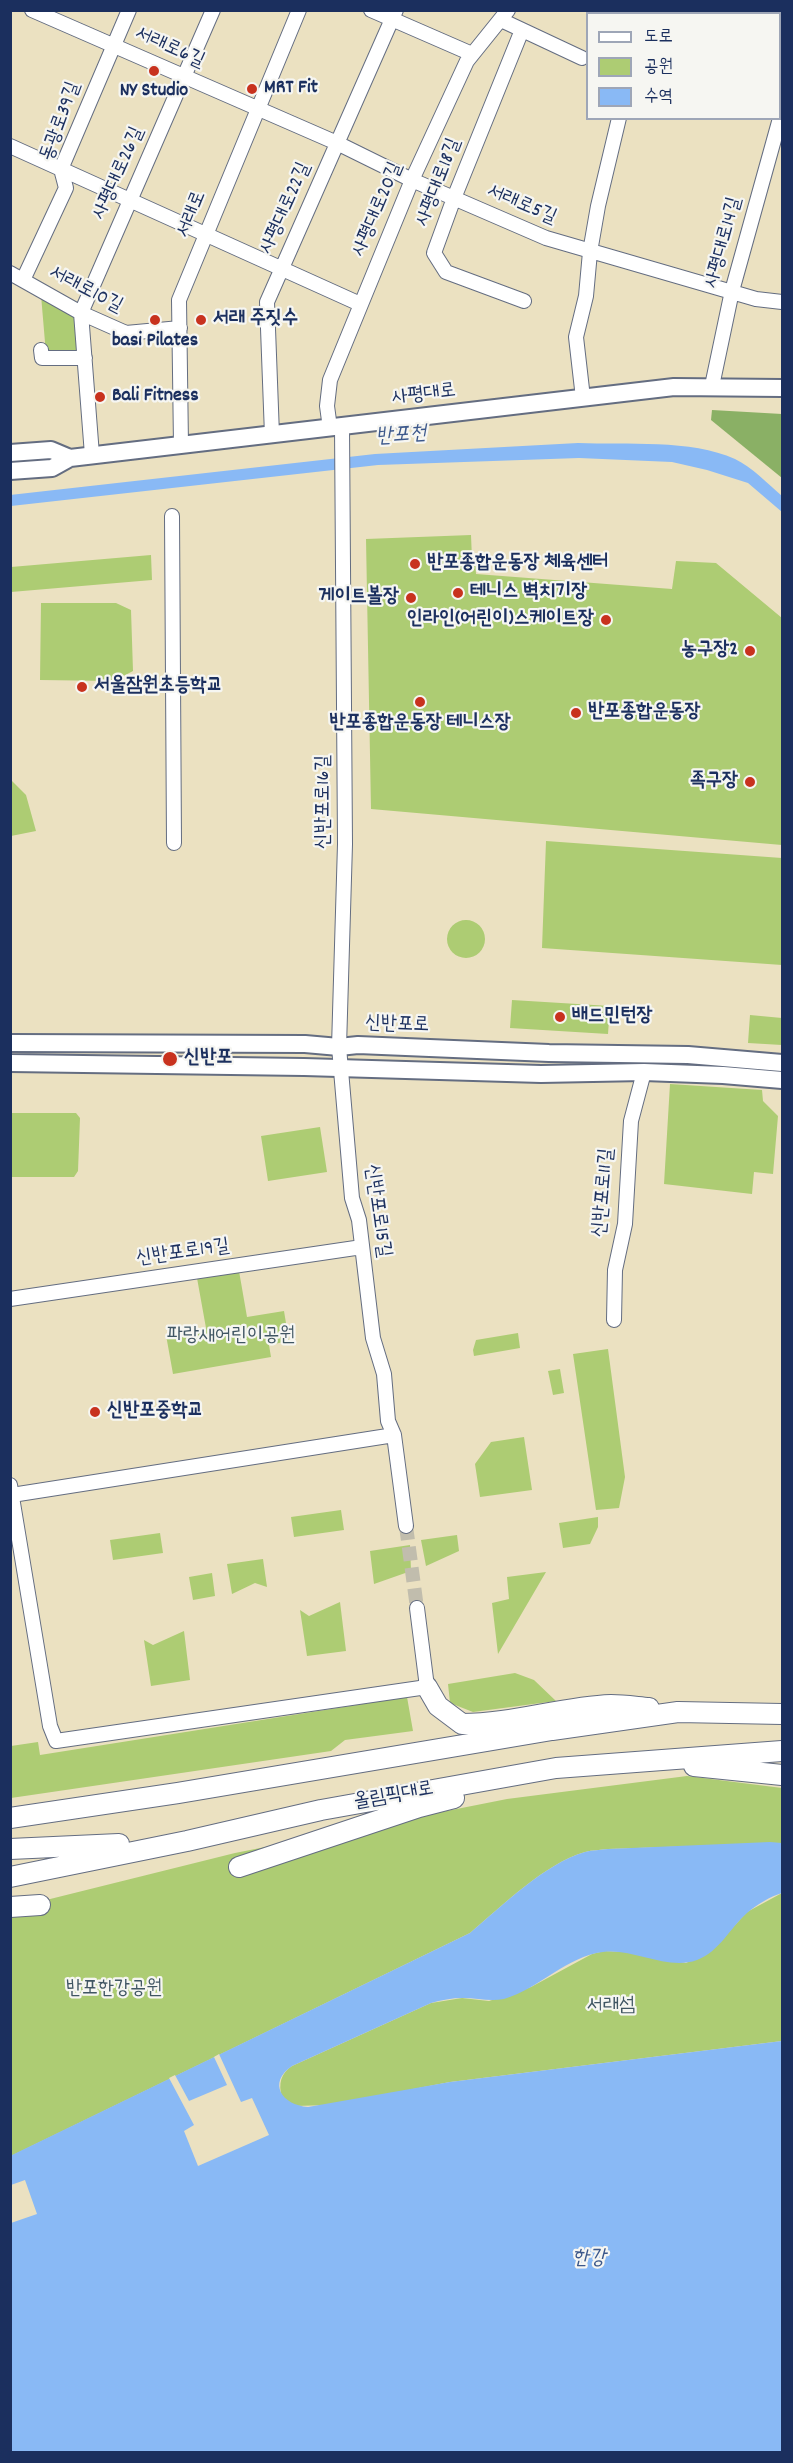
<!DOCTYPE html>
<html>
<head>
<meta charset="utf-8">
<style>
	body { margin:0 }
	#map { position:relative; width:793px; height:2463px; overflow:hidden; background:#ebe1c1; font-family:Dekko,"Poor Story",sans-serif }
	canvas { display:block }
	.frame { position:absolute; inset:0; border:12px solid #1b2f5e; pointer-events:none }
	.legend { position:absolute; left:586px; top:12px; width:195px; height:108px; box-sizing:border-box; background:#f6f6f2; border:2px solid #9ea6b7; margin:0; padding:8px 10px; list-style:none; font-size:18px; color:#1b2f5e }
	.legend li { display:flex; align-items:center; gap:12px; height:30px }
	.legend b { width:30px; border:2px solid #9ea6b7 }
</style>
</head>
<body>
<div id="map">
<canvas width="793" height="2463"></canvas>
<div class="frame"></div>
<ul class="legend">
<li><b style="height:8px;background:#fff"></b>도로</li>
<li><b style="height:16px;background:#adcc73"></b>공원</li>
<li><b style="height:16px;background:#89b9f5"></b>수역</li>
</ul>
</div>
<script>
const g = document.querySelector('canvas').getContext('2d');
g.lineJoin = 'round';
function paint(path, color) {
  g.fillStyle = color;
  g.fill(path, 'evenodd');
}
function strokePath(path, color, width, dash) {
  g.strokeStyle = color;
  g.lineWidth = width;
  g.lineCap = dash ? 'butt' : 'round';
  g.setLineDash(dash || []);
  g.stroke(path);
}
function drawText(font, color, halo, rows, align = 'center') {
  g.font = font + ' Dekko,"Poor Story",sans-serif';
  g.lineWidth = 4.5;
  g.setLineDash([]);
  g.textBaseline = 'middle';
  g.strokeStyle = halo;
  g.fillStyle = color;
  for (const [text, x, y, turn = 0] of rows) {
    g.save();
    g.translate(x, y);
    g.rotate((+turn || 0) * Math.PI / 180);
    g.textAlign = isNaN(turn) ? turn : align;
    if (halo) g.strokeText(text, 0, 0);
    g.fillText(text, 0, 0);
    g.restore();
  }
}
const green = new Path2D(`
	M41 295 77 316 80 353 46 354Z
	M471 535 472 559H475L476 574 672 589 676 561 716 563 782 618V845L371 809 366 539Z
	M151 555 152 580 11 592V567Z
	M41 603H116L131 610 133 671 114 681 40 680Z
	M10 779 26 795 36 831 11 836Z
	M546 841 782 858V965L542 948Z
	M447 939a19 19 0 1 1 38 0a19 19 0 1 1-38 0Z
	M512 1000 610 1006 608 1034 510 1028Z
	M750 1015 782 1018V1045L748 1043Z
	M670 1084 762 1090 763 1101 778 1116 773 1174 754 1172 752 1194 664 1184Z
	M11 1113H76L80 1118 78 1171 74 1177H11Z
	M320 1127 327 1172 268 1181 261 1136Z
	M239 1271 247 1317 284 1311 289 1341 269 1345 271 1357 173 1374 166 1335 206 1328 197 1278Z
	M518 1333 520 1348 474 1356 473 1350 476 1340Z
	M608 1349 625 1477 619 1508 596 1510 573 1354Z
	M560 1369 564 1393 553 1395 548 1371Z
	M524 1437 532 1490 480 1497 475 1464 491 1442Z
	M341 1510 344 1530 294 1537 291 1517Z
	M598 1517V1527L590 1544 563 1548 559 1523Z
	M160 1533 163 1553 113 1560 110 1540Z
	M457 1535 459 1551 426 1566 421 1540Z
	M410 1545 411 1571 374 1584 370 1551Z
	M263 1559 267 1587 255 1583 232 1594 227 1564Z
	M546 1572 498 1654 492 1603 509 1599 507 1577Z
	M212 1573 215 1596 193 1600 189 1577Z
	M340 1602 346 1651 307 1656 300 1610 309 1616Z
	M184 1631 190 1680 151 1686 144 1640 153 1645Z
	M515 1673 534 1680 556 1701 473 1712 450 1703 448 1684Z
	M407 1697 413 1731 345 1740 331 1751 11 1798V1746L38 1742 40 1755Z
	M687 1776 782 1788V1843L608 1849C601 1850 592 1850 585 1852 544 1864 502 1906 470 1933L11 2156 10 1909 235 1853 507 1799Z
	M782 1893V2041L450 2082 330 2105 295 2106 282 2097C278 2084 281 2073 292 2066L431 2003 462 1998 489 2001 531 1987 592 1954 604 1951 625 1952 686 1963 711 1951 747 1912Z`);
const forest = new Path2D(`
	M712 410 782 414V478L711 420Z`);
const water = new Path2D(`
	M578 443C626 445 691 439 735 459 752 467 768 484 782 496V512L748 483 707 470 672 462 579 458 378 465 11 506 10 495 375 454Z
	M770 1842 782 1843V1893C771 1896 756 1905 747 1913 730 1928 719 1952 697 1960 667 1971 634 1948 603 1952 567 1956 539 1989 504 1999 490 2002 477 1998 463 1998 452 1998 441 2000 431 2003L292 2066C267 2083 282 2105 308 2107L450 2082 782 2041V2452H11V2223L37 2214 25 2180 11 2185 10 2156 470 1933C502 1906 544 1864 585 1852 592 1850 601 1850 608 1849Z`);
const pier = new Path2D(`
	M219 2054 241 2102 252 2098 269 2135 198 2166 184 2131 194 2125 169 2078 175 2075 189 2101 227 2085 214 2057Z`);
const minorTunnel = new Path2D(`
	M406 1526 417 1608`);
const minor = new Path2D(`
	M32 10 337 143 412 180 546 238 756 299 782 302
	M371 10 472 54
	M501 20 582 58
	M522 30 454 198 434 253 446 272 524 301
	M10 146 360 304
	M10 273 81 313 126 333 180 328
	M23 280 66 188 61 169 129 10
	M41 350 42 358H85
	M712 386 732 291 782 111
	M583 398 576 337 586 296 590 252 598 206 619 118
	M330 428 327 406 330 380 412 180 467 61 508 10
	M272 435 267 302 396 10
	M181 445 179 300 299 10
	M92 455 81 313 213 10
	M172 516 174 843
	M10 1299 362 1247
	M614 1320 615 1270 625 1224 631 1121 644 1072
	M394 1435 406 1526
	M10 1485 50 1726 56 1741 427 1687 417 1608
	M12 1495 394 1435 388 1421 384 1374 373 1338 359 1220 352 1198 339 1047 345 844 342 427`);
const major = new Path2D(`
	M10 453 51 450 70 458
	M10 471 52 468 70 458 674 387 782 388
	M10 1043 305 1044 339 1047 358 1045 549 1053 688 1055 782 1063
	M10 1063 304 1067 541 1074 644 1072 723 1075 782 1080`);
const highway = new Path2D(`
	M427 1687 438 1706 462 1724C513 1724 561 1707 611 1705 624 1705 637 1707 649 1708
	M694 1766 782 1775
	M10 1818 178 1793 552 1730 678 1712 782 1714
	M10 1849 119 1844
	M239 1867 419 1807 454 1798
	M10 1877 187 1841 321 1810 556 1768 782 1751
	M10 1907 40 1905`);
const markers = [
	[154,71,6,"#c8321e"],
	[252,89,6,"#c8321e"],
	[155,320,6,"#c8321e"],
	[201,320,6,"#c8321e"],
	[100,397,6,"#c8321e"],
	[415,564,6,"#c8321e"],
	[458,593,6,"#c8321e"],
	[411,598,6,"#c8321e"],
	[606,620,6,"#c8321e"],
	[750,651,6,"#c8321e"],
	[82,687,6,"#c8321e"],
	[420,702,6,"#c8321e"],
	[576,713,6,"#c8321e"],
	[750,782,6,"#c8321e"],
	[560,1017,6,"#c8321e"],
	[170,1059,8,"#c8321e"],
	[95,1412,6,"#c8321e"]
];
const streetNames = [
	["서래로6길",169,49,24],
	["동광로39길",62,122,-70],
	["사평대로26길",120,174,-66],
	["사평대로18길",440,183,-69],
	["서래로5길",521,206,23],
	["사평대로22길",287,209,-66],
	["사평대로20길",379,210,-67],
	["서래로",193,215,-68],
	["사평대로14길",725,243,-75],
	["서래로10길",85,291,27],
	["사평대로",424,396,-7],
	["신반포로16길",325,802,-90],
	["신반포로",397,1026,2],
	["신반포로11길",605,1193,-85],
	["신반포로15길",376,1211,82],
	["신반포로19길",183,1254,-8],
	["올림픽대로",394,1797,-10]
];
const poiNames = [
	["MRT Fit",264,89],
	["NY Studio",154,92,"center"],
	["서래 주짓수",213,320],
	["basi Pilates",155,342,"center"],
	["Bali Fitness",112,397],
	["반포종합운동장 체육센터",427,564],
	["테니스 벽치기장",470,593],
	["게이트볼장",399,598,"right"],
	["인라인(어린이)스케이트장",594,620,"right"],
	["농구장2",738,651,"right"],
	["서울잠원초등학교",94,687],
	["반포종합운동장",588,713],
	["반포종합운동장 테니스장",420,724,"center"],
	["족구장",738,782,"right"],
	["배드민턴장",572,1017],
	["신반포",184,1059],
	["신반포중학교",107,1412]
];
const parkNames = [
	["파랑새어린이공원",231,1337],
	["반포한강공원",114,1990],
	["서래섬",611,2007]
];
const waterNames = [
	["반포천",401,437,-4],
	["한강",589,2260]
];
paint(green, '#adcc73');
paint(forest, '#8ab065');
paint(water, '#89b9f5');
paint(pier, '#ebe1c1');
strokePath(minorTunnel, '#c1bdad', 14, [14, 7]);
strokePath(minor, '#646d81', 16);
strokePath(major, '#646d81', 20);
strokePath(highway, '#646d81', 22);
strokePath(minor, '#fff', 14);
strokePath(major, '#fff', 16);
strokePath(highway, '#fff', 20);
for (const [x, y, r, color] of markers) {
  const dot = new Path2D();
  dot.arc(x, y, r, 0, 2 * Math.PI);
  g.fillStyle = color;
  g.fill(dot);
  strokePath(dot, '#f6f6f2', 2);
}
drawText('20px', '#1b2f5e', '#f6f6f2', streetNames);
drawText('bold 20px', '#1b2f5e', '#f6f6f2', poiNames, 'left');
drawText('20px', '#405663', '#f6f6f2', parkNames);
drawText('italic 21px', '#3c588b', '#f6f6f2', waterNames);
</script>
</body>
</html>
